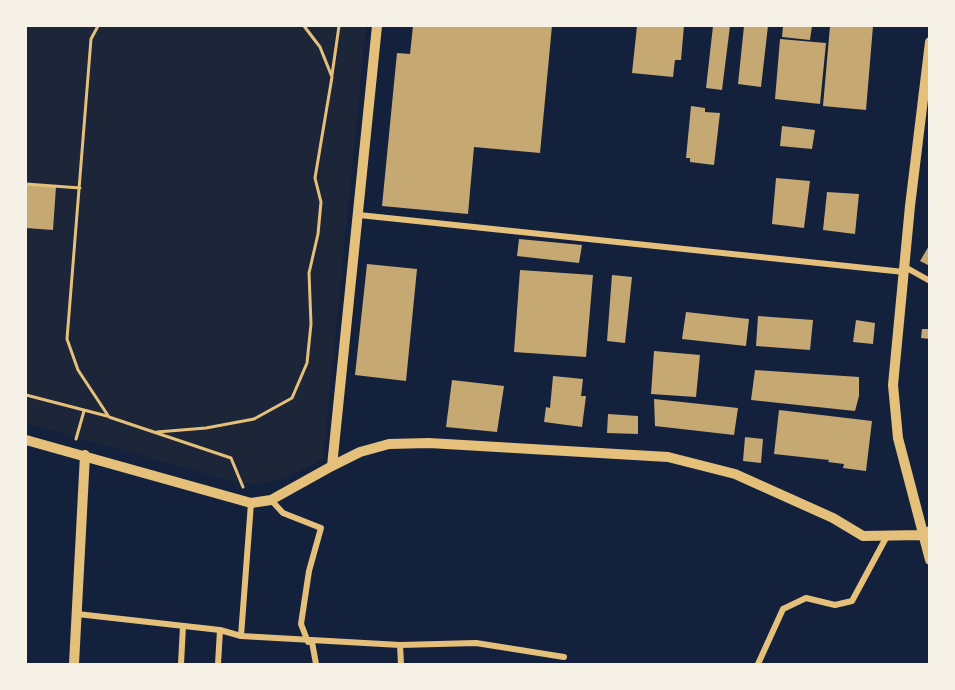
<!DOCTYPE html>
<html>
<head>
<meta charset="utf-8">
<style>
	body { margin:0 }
	#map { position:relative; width:955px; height:690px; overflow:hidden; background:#14213d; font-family:Karla,sans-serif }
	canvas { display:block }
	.frame { position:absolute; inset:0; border:27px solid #f6f1e7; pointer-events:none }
</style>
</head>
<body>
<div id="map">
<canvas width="955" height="690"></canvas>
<div class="frame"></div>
</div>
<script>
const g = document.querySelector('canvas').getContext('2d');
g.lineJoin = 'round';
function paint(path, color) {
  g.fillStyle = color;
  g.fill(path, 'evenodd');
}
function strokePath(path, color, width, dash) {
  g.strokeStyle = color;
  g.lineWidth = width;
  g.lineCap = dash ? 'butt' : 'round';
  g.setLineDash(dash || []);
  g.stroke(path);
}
const green = new Path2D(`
	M26 26H366L323 459C294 474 271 487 238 483L26 423Z`);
const building = new Path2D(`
	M413 26H552L540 153 474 147 468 214 382 206 397 53 410 54Z
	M637 26H684L681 60H675L673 77 632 73Z
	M713 26H730L722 90 706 88Z
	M744 26H768L761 87 738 84Z
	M783 26H812L810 40 782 37Z
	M830 26H873L866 110 823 106Z
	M780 39 826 43 820 104 775 99Z
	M691 106 705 108V112L720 113 714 165 690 162V158H686Z
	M782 126 815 130 812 149 780 146Z
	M776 178 810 181 804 228 772 224Z
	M26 184 56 187 53 230 26 228Z
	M827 192 859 194 855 234 823 230Z
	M519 239 582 245 579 263 517 256Z
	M930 244V266L920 261Z
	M367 264 417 269 406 381 355 375Z
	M520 270 593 275 586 357 514 352Z
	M612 275 632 277 625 343 607 341Z
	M686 312 749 319 746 346 682 339Z
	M758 316 813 320 810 350 756 346Z
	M856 320 875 323 873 344 853 342Z
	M922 329H930V339L921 338Z
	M654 351 700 355 696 397 651 394Z
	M755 370 859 377V396L855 411 751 400Z
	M553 376 583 379 581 396H586L582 427 544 422 546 407 550 408Z
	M452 380 504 386 497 432 446 427Z
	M654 399 738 408 734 435 655 426Z
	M779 410 872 421 866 471 843 468 844 464 828 462 829 460 774 454Z
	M608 414 638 416V434L607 433Z
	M745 437 763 439 761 463 743 461Z`);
const path = new Path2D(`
	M98 26 91 39 67 339 78 370 109 417 231 458 243 487
	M332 75 339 26
	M26 184 80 188
	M26 395 107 416
	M157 432 206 428 254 419 292 398 307 363 311 324 309 273 318 234 321 202 315 178 332 77 320 47 304 26
	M76 439 84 411`);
const minor = new Path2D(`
	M359 215 904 272
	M905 267 930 281
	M271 500 283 513 321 528 309 571 301 624 308 642
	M77 614 220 630 241 636 400 645 476 643 564 657
	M241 636 251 503
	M312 642 316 664
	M400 645 401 664
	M181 664 183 626
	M218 664 220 630
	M758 664 783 609 806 598 835 605 852 601 887 536`);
const tertiary = new Path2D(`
	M930 42 910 206 893 385 898 438 930 560
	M26 440 251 503 271 500 332 466 377 26
	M332 466 360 452 389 444 429 443 668 457 735 474 833 518 863 536 922 535 930 531
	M74 664 85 455`);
paint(green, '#1d2539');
paint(building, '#c6a872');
strokePath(path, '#e5c07b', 3);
strokePath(minor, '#e5c07b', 6);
strokePath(tertiary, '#e5c07b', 10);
</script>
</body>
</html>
